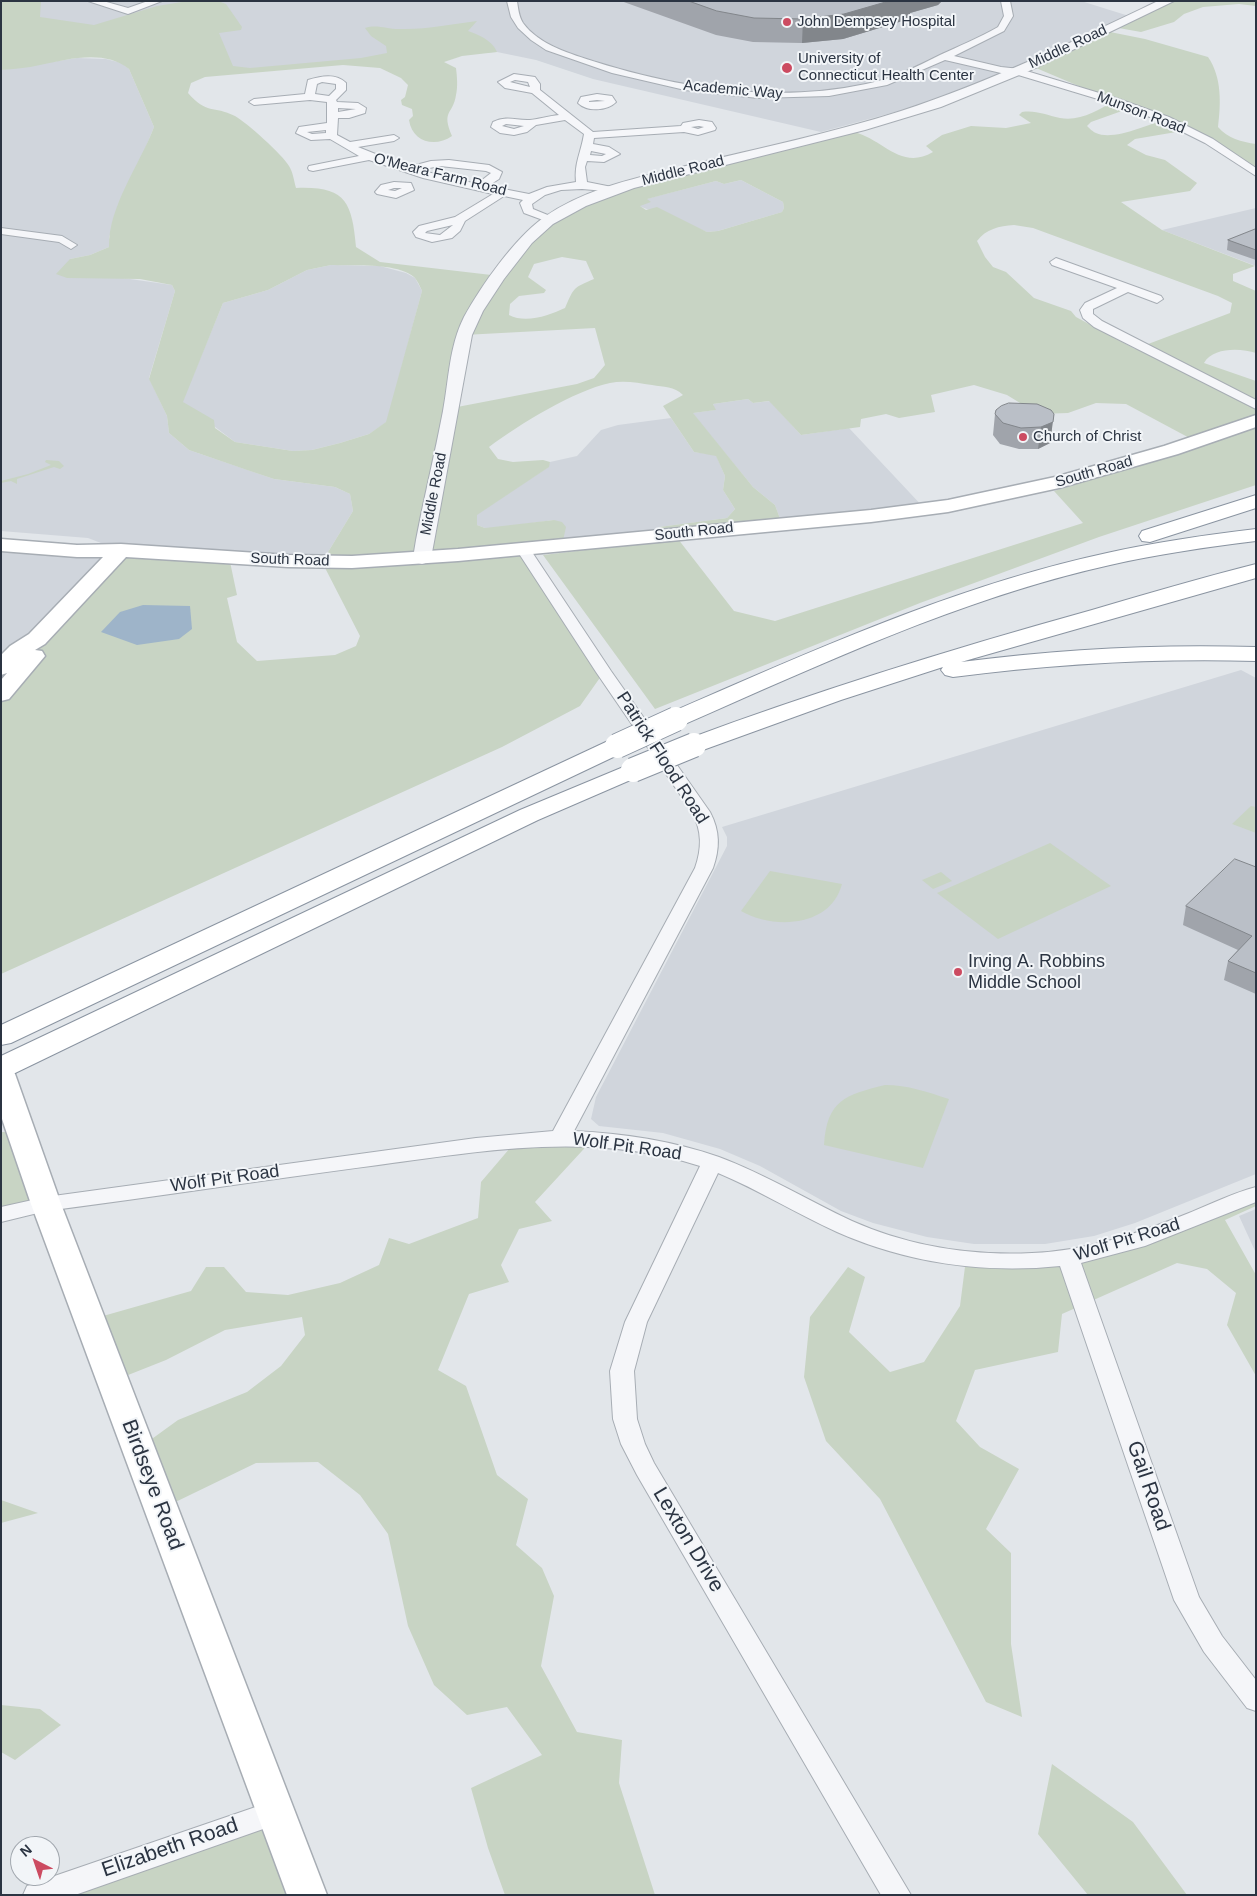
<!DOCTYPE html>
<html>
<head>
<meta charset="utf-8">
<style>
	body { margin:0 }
	#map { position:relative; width:1257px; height:1896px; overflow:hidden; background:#e2e6ea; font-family:Helvetica,sans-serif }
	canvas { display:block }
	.frame { position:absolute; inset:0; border:2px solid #2b3442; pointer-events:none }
	.north { position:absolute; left:10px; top:1836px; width:50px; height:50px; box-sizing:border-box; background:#f2f5f8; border:1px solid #a2a8af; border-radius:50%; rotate:319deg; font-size:14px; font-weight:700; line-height:20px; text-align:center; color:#2b3442 }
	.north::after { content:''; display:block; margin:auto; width:18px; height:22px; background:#cc4b61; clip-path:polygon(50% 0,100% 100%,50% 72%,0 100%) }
</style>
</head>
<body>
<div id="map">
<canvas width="1257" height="1896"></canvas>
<div class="frame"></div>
<div class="north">N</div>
</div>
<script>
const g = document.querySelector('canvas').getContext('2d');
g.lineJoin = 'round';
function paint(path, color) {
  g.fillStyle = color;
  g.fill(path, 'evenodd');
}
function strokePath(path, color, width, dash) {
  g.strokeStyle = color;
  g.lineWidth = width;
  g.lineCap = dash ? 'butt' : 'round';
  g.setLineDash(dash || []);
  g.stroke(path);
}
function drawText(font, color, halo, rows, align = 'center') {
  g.font = font + ' Helvetica,sans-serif';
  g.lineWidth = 4;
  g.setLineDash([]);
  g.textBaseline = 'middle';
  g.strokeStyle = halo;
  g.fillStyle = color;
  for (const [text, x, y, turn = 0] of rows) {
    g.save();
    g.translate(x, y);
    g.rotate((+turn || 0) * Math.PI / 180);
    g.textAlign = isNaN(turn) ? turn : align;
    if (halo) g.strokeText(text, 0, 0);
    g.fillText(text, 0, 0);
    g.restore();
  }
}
const built = new Path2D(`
	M17 1H1081L1129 16 1018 65 999 76 932 102 821 132 593 79 536 60 497 52 214 72 200 43 1 61Z
	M77 58 106 59 122 63 129 69 154 127 109 237V247L90 255 70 259 123 278 172 285 175 291 149 378 167 416 169 433 189 450 274 479 335 487 350 494 353 511 322 562 121 550 1 668V545L119 550 88 538 1 531V70Z
	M741 180 783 202 784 208 782 212 718 231 707 232 639 206 646 199 716 181 724 184Z
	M1256 208V266L1162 230Z
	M331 265 380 266 406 273 415 278 422 291 387 422 369 434 340 443 312 450 293 451 235 442 182 402 223 303 268 290 307 270Z
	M748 399 753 403 770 401 801 435 849 428 925 509 782 524 775 505 753 487 692 413 715 410 713 404Z
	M671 418 694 452 716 455 725 476 723 490 735 509 727 518 659 527 663 535 562 545 554 520 495 528H485L477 525V514L548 467 550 462 577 456 601 430 618 425Z
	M1241 670 1256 678V1174L1135 1223 1094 1236 1045 1244H974L927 1237 873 1223 841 1211 760 1166 720 1149 663 1133 599 1126 591 1119 596 1097 727 846V837L722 827Z
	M1256 1209V1253L1239 1216Z`);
const green = new Path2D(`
	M1 1H41L40 17 94 25 157 6 188 1H218L226 4 242 27 241 30 219 33 233 66 250 68 361 58 387 53 386 46 371 36 365 28C377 24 386 29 399 29 426 30 451 24 477 21L468 31C479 35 492 40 497 52L462 56 444 62 456 68C457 76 458 87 456 95 453 115 441 110 452 136 435 148 412 142 409 120L413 116 412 109 402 105 401 100 405 97 408 85 401 78 380 68 343 65 205 77 191 83 188 93C207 115 213 105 235 116 246 122 283 155 289 166 293 172 294 181 296 188 345 186 352 201 356 247L380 262 500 276 530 237 593 197 854 132C883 139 901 171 933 152L926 146 942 135 971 126 1006 128 1031 123 1019 115 1022 112C1036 110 1046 115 1060 118 1079 122 1099 110 1114 101L1029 65 1105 31 1145 39 1208 57C1222 77 1221 104 1218 127 1227 138 1242 142 1256 144V173L1188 130 1135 139 1127 145 1146 155 1165 160 1197 183 1190 191 1121 202 1162 230 1255 266 1233 274V281L1256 291V353C1241 348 1213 347 1204 363L1256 381V421L1197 442 1126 404 1096 403 1068 413 1038 414 1007 395 974 385 931 395 935 412 899 418 886 414 861 419 860 427 801 435 769 401 753 403 748 399 713 404 716 410 693 413 753 487 775 505 782 524 663 535 659 527 727 518 735 509 723 490 725 476 716 456 694 452 663 406 683 395C674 386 664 387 652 385 638 383 624 380 610 383 573 391 520 424 489 447L498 459 513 462 543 460 550 462 549 467 477 515V525L485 528 554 520 562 522 566 527 562 545 524 549 604 672 580 706 502 747 1 974V694L38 651 37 639 121 550 229 557 237 595 227 598 237 642 257 661 335 655 356 646 360 636 322 562 353 511 350 494 335 487 274 479 247 470 189 450 169 433 167 416 149 379 175 291 172 285 140 279 67 278 56 274 70 259 90 255 109 247C108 207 140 164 154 127L129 69C105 49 68 59 40 65 27 68 14 69 1 70ZM1133 107 1164 120C1147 125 1113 141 1096 133 1093 132 1089 128 1087 126L1091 122ZM741 180 783 202 784 208 782 212 718 231 707 232 657 207 646 210 640 206 651 202 647 199 716 181 724 184ZM1014 225 1033 228 1218 296 1232 303 1230 313 1135 349 1076 317 1071 311 1034 298 1006 272 993 267 985 257 977 241C986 229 999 226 1014 225ZM562 257 586 261 594 279C573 288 574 287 565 308 550 315 526 324 509 315L510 304 519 296 544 293 546 290 528 277 534 264ZM331 265C353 266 396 262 414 277 417 280 420 286 422 291L386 422 369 434 340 443 312 450 293 451 235 442 215 428 214 420 183 402 223 303 268 290 307 270ZM595 328 605 365 594 378 577 384 452 408 464 335Z
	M1168 1H1256V6L1239 4 1203 7 1184 14 1174 22 1141 32 1113 27Z
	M1256 426V485L1099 537 920 603 655 709 543 555 678 539 734 611 775 621 1083 523 1054 491 1195 448Z
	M46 460 59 461 64 466 60 469 54 467 17 479V484L11 481 1 483V481L28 474 51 465 45 462Z
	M1251 806 1256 807V833L1232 824Z
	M1050 843 1111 886 998 939 937 893Z
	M770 871 842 884C831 927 774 930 741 911Z
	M941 872 952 881 933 889 922 880Z
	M885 1085C908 1085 927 1092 949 1099L923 1168 824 1145C827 1100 845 1095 885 1085Z
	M1 1132H20L46 1204 1 1215Z
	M593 1139 535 1202 552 1221 519 1229 501 1265 509 1282 469 1294 438 1370 466 1386 497 1475 528 1499 516 1545 542 1568 554 1596 541 1666 577 1732 622 1740 619 1783 655 1895H505L488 1848 471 1788 542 1755 507 1707 467 1715 434 1685 408 1626 388 1534 360 1495 318 1462 256 1463 161 1509 138 1449 178 1420 247 1392 281 1366 305 1335 302 1317 225 1330 166 1360 113 1381 89 1320 191 1291 206 1267H224L246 1292 288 1295 340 1283 379 1265 389 1238 409 1244 478 1218 481 1182 516 1141Z
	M1256 1194V1206L1225 1220 1256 1275V1376L1227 1325 1236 1293 1207 1269 1177 1263 1062 1314 1058 1352 975 1370 956 1421 980 1447 1019 1469 986 1529 1011 1553V1644L1022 1717 986 1702 880 1499 826 1441 804 1377 810 1317 848 1267 865 1277 849 1332 890 1372 924 1362 960 1306 966 1259 1068 1258Z
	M1 1500 38 1513 1 1523Z
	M1 1705 40 1709 61 1725 15 1760 1 1752Z
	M1052 1764 1133 1822 1187 1895H1088L1038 1834Z
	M276 1812 307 1895H37Z`);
const water = new Path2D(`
	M143 605 190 606 192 629 179 639 137 645 101 632 120 612Z`);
const minor = new Path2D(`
	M88 1H103L128 8 148 1H162L128 14Z
	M507 1H517C518 8 519 17 523 23 539 45 571 54 596 62 682 89 776 103 866 84 892 79 916 67 940 55 959 46 979 38 998 27L1004 16 1001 1H1010L1013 16 1004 31 954 56 1001 67 1020 69 1119 99 1169 117 1213 139 1256 168V176L1205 143 1161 121 1111 103 1015 74 1001 73 945 60 887 85 829 96 758 98 685 90 612 73 546 50 531 40 518 28 511 17Z
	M514 74 535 77 540 84V90L593 132 681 126 683 123 699 120 712 122 716 128 715 130 698 135 684 132 594 138 593 144 609 147 620 154 604 162 587 161 585 167 587 182 617 188 619 190 617 192 582 189 561 190 545 195 532 204 533 209 555 218 557 220 555 222 551 223 524 213 520 203 523 200 504 196 465 221 460 231 452 238 432 242 416 237 413 232 419 226 455 217 493 194 423 178 369 160 313 171 309 170 308 168 309 166 359 156 330 139 311 140 296 133 299 127 327 123V102L310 100 254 105 249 102 254 99 305 94 308 80C321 76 336 73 346 83V90L336 100 337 102 358 103 366 108 365 113 349 118H338L337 135 350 142 394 135 399 138 394 141 358 147 408 167 431 161 449 160 489 165 502 172 499 179 488 186 529 194 547 187 576 182C574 163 581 153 584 134L565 120 536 125 527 132 514 135 500 133 491 127 493 122C508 115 516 121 530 120 539 119 549 116 559 115L532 93 505 88 498 82ZM515 80 528 82 530 87 510 82ZM322 82 336 84V89L329 96 315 94 317 84ZM338 108 356 109 338 112ZM506 124 524 126 514 129 502 126ZM699 126 704 127 698 129 691 127ZM326 130V133L312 134 307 132ZM591 151 606 154 602 156 590 155ZM440 166 486 171 491 173 477 184 419 170ZM453 225 440 235 425 233 427 231Z
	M597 94 612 96 616 102C607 111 587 112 578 103L581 97ZM597 100 605 101 589 102V101Z
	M394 182 411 183 414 190 396 198 377 194 375 192 381 185ZM394 188H402L395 191 388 190Z
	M1 228 62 236 77 245 71 249 59 242 1 234Z
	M1056 258 1161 296 1163 299 1157 303 1128 292 1093 309V314L1102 321 1256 400V409L1094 327 1083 318 1080 310 1085 303 1117 288 1052 265 1050 262Z
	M523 545 528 546 611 671 710 812C720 831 720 848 713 868L574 1131C622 1133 673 1141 719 1157 765 1174 807 1200 852 1221 908 1246 971 1256 1032 1253 1087 1251 1139 1233 1189 1213 1211 1204 1233 1193 1256 1187V1202L1145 1246 1081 1263 1199 1597 1222 1636 1256 1680V1711L1247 1708 1204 1652 1174 1600 1060 1266C984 1274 907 1263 837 1232 797 1214 759 1190 718 1173L647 1322 634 1371 637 1419 645 1444 654 1463 911 1895H881L637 1475 621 1444 613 1419 610 1371 625 1322 700 1166C590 1131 483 1151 371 1166 263 1180 155 1197 46 1211L1 1222V1207L46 1197 476 1138 553 1131 695 868C702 848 702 831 692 812L596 672 516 549 518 546Z
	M276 1800 286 1803 290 1812 286 1821 75 1895H23L27 1886 37 1882Z`);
const tertiary = new Path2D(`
	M1158 1H1174L1029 71 941 107 865 130 634 188 586 206 553 224 532 243 504 279 483 311 472 335 431 558 429 562 422 564 415 562 413 558 416 540C424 497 435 454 443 411 449 379 449 347 464 317 481 286 514 239 543 218 585 188 640 177 690 165 760 148 832 133 901 111 990 82 1074 41 1158 1Z`);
const secondary = new Path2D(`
	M1256 415V427L1178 454 1059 488 948 512 871 522 458 561 352 568 288 567 126 557 45 644 35 650 42 651 45 656 9 699 1 701V680L7 673 1 675V655L10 646 29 634 103 557H77L1 551V539L77 545 121 544 288 555 352 556 458 549 871 510 948 500 1055 477 1164 446Z
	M1 1065 11 1067 15 1074 61 1204 327 1895H287L31 1204 1 1116Z`);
const motorway = new Path2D(`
	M1256 495V508L1150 542 1142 541 1139 536 1142 531Z
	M1256 529V541C1207 547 1158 554 1110 565 962 598 822 664 685 724L676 726 667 724 664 719 667 714C810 652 954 586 1107 553 1156 542 1206 535 1256 529Z
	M1256 564V578L961 662C1059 649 1157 644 1256 647V661C1154 658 1054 664 953 677L945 675 941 670 943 667 841 700 703 750 694 752 685 750 682 745 685 740C819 690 955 648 1092 610 1146 594 1201 578 1256 564Z
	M617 739 626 741 629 746 626 751 11 1043 1 1045V1025L608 741Z
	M633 763 642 765 645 770 642 775 538 820 11 1075 1 1078V1056L520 810Z`);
const motorwayBridge = new Path2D(`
	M617 746 676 719
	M633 770 694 745`);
const wall = new Path2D(`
	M621 1H942L938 5 910 13 909 19 843 39 802 43 753 42 716 35Z
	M1256 229V260L1227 250 1228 240Z
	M1051 410 1052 435 1050 443 1038 449H1019L1000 444 993 435 995 414Z
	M1256 867V994L1224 980 1228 961 1238 950 1183 925 1186 906Z`);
const shadedWall = new Path2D(`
	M889 1H942L938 5 910 13 909 19 843 39 802 43 803 19Z
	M1054 414 1050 443 1038 449 1041 427Z`);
const building = new Path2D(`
	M689 1H889L844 14 803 19 754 18 717 11Z
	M1256 229V250L1228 240Z
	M1009 403 1037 404 1051 410 1054 414 1053 422 1041 427 1021 428 1003 423 995 414 996 410 1001 406Z
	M1235 859 1256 867V973L1228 961 1252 936 1186 906Z`);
const markers = [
	[787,22,5,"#cc4b61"],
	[787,68,6,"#cc4b61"],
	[1023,437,5,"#cc4b61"],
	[958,972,5,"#cc4b61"]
];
const farPoinames = [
	["John Dempsey Hospital",797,22],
	["University of",798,59],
	["Connecticut Health Center",798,76],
	["Church of Christ",1033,437]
];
const farStreetnames = [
	["Middle Road",1068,47,-25],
	["Academic Way",733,90,5],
	["Munson Road",1141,113,21],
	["Middle Road",683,171,-14],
	["O'Meara Farm Road",440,175,14],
	["South Road",1094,472,-16],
	["Middle Road",434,494,-79],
	["South Road",694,532,-6],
	["South Road",290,560,2]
];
const streetNames = [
	["Patrick Flood Road",662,758,57],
	["Wolf Pit Road",627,1147,8],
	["Wolf Pit Road",225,1179,-8],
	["Wolf Pit Road",1127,1240,-17]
];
const poiNames = [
	["Irving A. Robbins",968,962],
	["Middle School",968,983]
];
const nearStreetnames = [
	["Birdseye Road",152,1485,69],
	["Gail Road",1148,1486,71],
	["Lexton Drive",688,1540,59],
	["Elizabeth Road",170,1848,-19]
];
paint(built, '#d0d5dc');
paint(green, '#c8d4c4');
paint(water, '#9eb4c9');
strokePath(minor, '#a7adb4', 2);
strokePath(tertiary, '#a7adb4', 2);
strokePath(secondary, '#a7adb4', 3);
strokePath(motorway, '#8a94a1', 2);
paint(minor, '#f5f6f9');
paint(tertiary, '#f5f6f9');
paint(secondary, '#fff');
paint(motorway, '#fff');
strokePath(motorwayBridge, '#8a94a1', 26, []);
strokePath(motorwayBridge, '#fff', 24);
paint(wall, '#a0a4ab');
paint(shadedWall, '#82868b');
paint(building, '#babfc7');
strokePath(building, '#82868b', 1);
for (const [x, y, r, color] of markers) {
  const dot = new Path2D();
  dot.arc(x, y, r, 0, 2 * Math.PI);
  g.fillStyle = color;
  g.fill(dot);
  strokePath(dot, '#f2f5f8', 2);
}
drawText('15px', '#2b3442', '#f2f5f8', farPoinames, 'left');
drawText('15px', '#2b3442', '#f2f5f8', farStreetnames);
drawText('18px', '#2b3442', '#f2f5f8', streetNames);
drawText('18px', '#2b3442', '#f2f5f8', poiNames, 'left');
drawText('21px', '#2b3442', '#f2f5f8', nearStreetnames);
</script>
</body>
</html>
